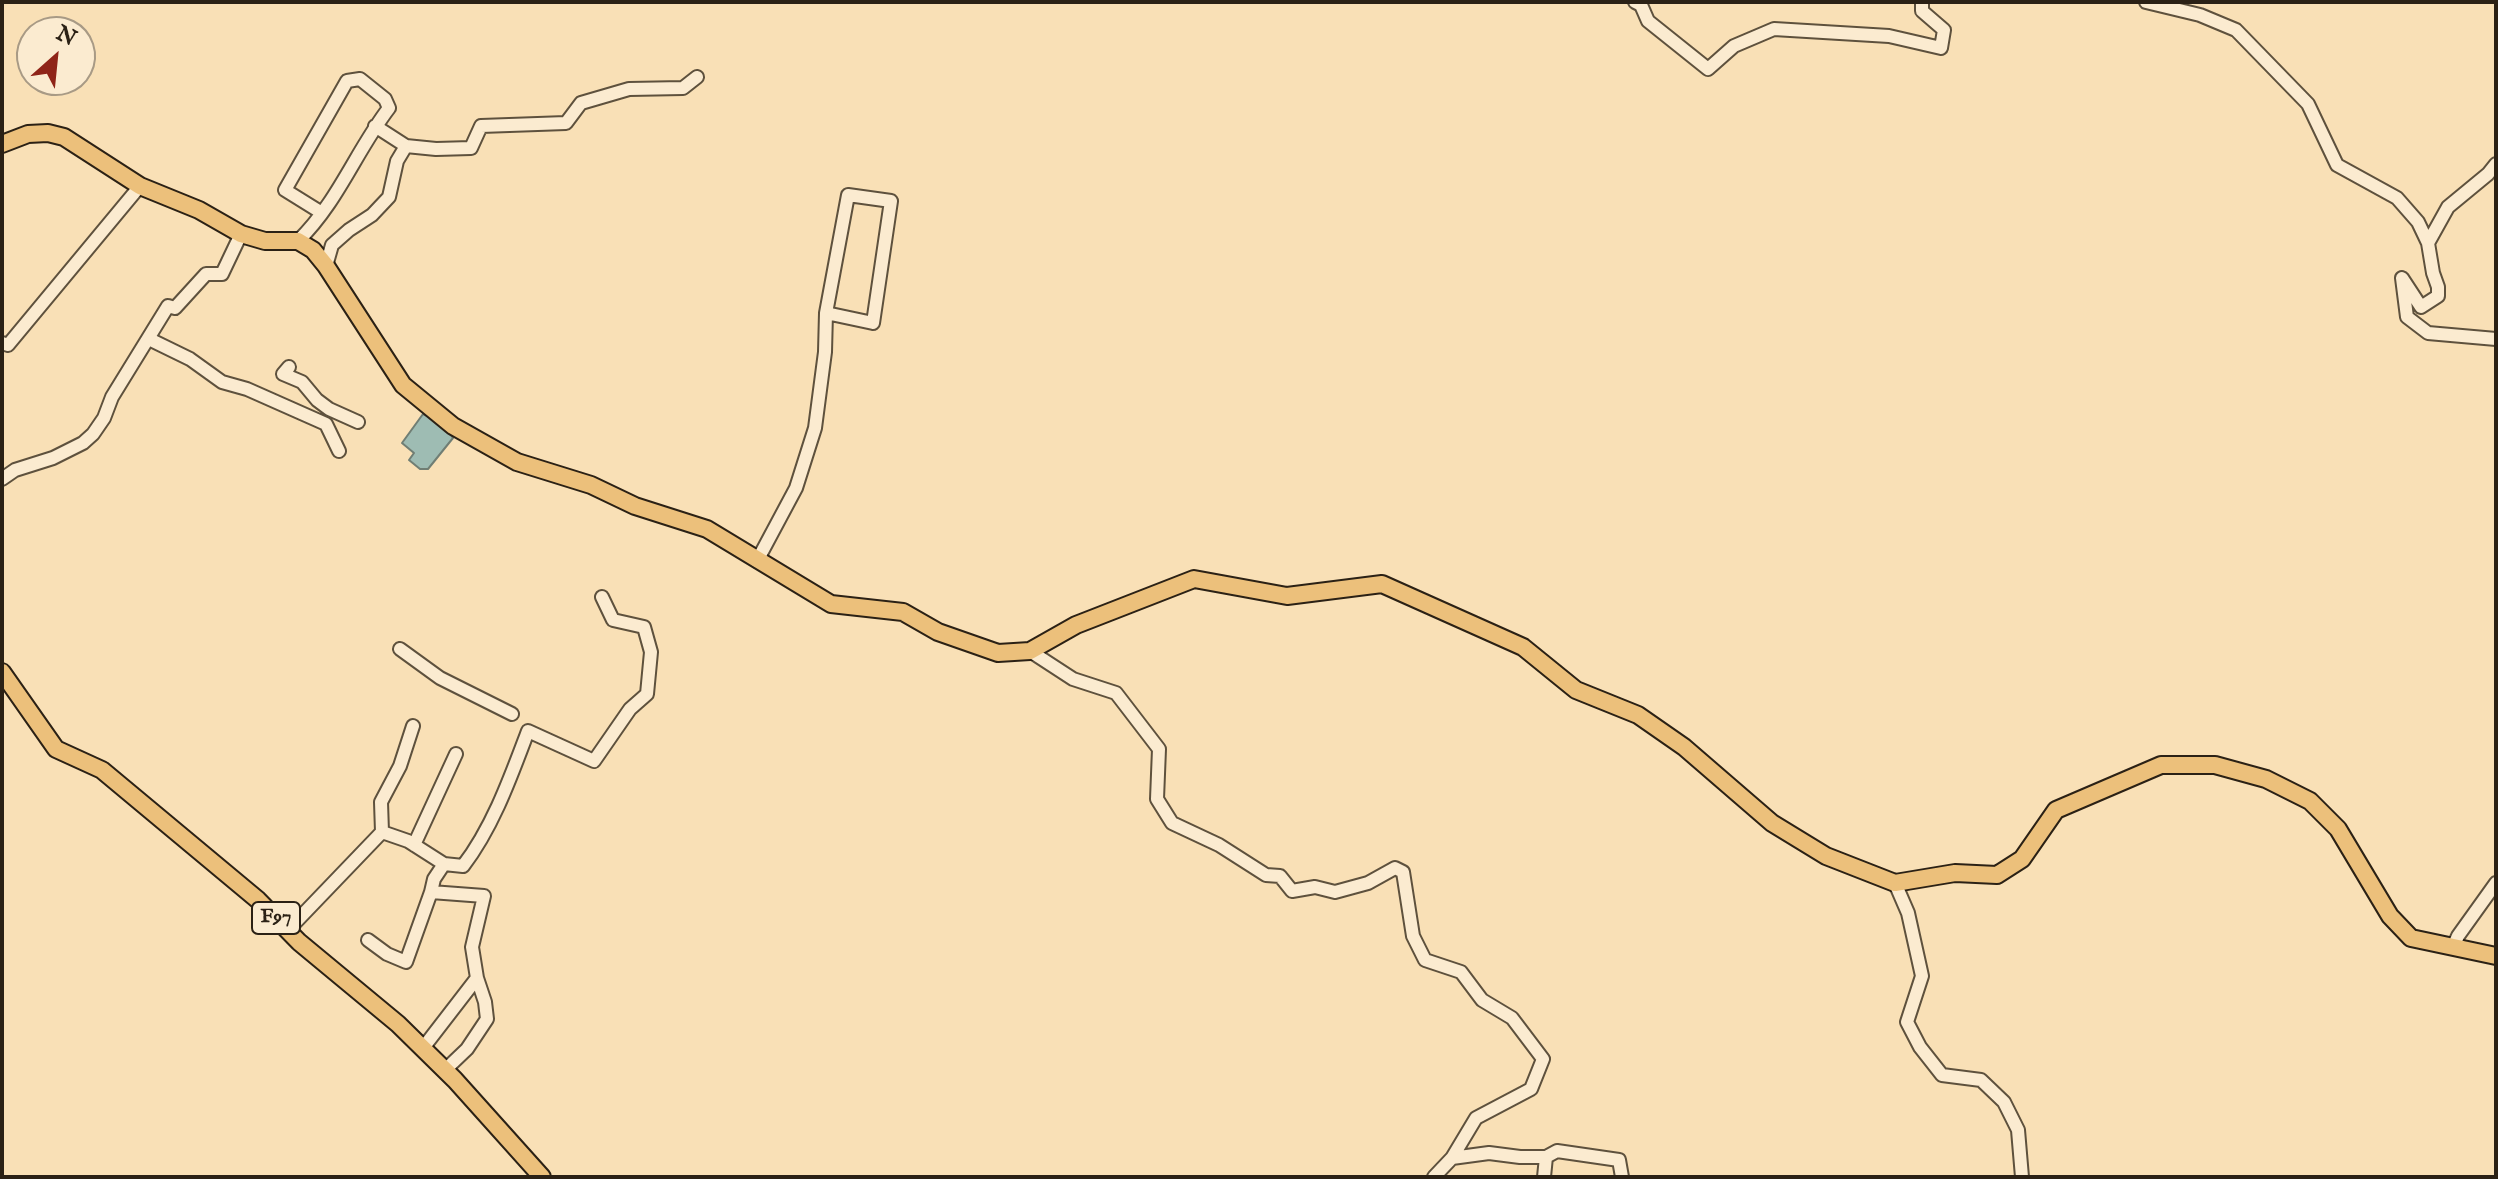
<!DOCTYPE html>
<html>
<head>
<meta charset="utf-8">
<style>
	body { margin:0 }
	#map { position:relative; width:2498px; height:1179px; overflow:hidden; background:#f9e0b6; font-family:"IM FELL English",serif }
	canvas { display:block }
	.frame { position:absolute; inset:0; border:4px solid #2b2115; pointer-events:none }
	.north { position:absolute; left:16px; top:16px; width:80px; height:80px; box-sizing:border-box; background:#fbebd0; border:2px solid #a89a85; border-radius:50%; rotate:27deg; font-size:22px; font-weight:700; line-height:32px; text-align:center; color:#2b2115 }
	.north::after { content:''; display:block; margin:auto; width:28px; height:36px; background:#8f2418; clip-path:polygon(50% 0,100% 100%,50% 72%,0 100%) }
</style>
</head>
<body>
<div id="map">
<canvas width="2498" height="1179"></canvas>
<div class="frame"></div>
<div class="north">N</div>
</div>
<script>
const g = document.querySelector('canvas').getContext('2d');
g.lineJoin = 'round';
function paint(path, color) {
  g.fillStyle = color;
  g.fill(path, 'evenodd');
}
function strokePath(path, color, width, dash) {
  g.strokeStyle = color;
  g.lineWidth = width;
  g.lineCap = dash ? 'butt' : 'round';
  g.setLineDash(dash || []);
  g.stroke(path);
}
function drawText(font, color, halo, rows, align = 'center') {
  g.font = font + ' "IM FELL English",serif';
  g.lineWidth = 8;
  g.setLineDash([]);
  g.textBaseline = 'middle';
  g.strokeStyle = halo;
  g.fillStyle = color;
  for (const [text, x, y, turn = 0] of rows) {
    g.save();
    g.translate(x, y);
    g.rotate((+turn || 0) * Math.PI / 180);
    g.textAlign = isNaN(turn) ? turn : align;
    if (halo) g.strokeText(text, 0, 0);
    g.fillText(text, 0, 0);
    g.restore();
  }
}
const water = new Path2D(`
	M423 414 442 423 453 438 428 469H420L409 460 414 453 402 443Z`);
const minor = new Path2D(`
	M1635 2 1641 5 1648 21 1708 69 1734 46 1774 29 1889 36 1941 48 1944 30 1922 11V2
	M2146 2 2200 15 2236 30 2308 104 2337 165 2397 198 2418 222 2428 243 2433 273 2438 287V296L2421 307 2402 278 2407 317 2428 333 2496 339
	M375 126 406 146
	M298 241C338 202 356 151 389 108L385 99 360 79 347 81 285 190 322 213
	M2428 243 2448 207 2488 174 2496 164
	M326 266 332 245 349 230 372 215 389 197 397 161 406 146 436 149 471 148 481 126 566 123 581 103 629 89 683 88 697 77
	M149 339 190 359 222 382 247 389 326 424 339 451
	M2 343 8 345 140 186
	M289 367 283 374 302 382 317 400 329 409 358 422
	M2 479 15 470 53 458 83 443 93 434 104 418 112 397 168 306 175 308 206 274H222L241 234
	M757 561 796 488 815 428 825 352 826 313 848 195 891 201 873 323 826 313
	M400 649 440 678 512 714
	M1030 651 1073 679 1116 693 1159 749 1157 799 1172 823 1219 845 1266 875 1280 876 1292 891 1315 887 1335 892 1368 883 1395 868 1403 872 1413 936 1425 960 1461 972 1482 1000 1512 1018 1543 1059 1531 1089 1476 1118 1452 1158 1434 1177
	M382 832 381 802 400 766 413 726
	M414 845 456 754
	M1895 883 1908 913 1922 976 1907 1022 1920 1047 1942 1075 1981 1080 2004 1102 2018 1130 2022 1177
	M431 892 434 879 444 864
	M288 930 382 832 408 841 444 864 463 866C493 827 511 776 528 731L594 761 630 709 647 694 651 652 644 627 613 620 602 597
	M368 940 387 954 406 962 431 892 484 896 472 947 477 978
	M2453 947 2458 936 2496 883
	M423 1048 477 978 485 1002 487 1019 467 1049 445 1070
	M1452 1158 1489 1153 1520 1157H1546L1557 1151 1619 1160 1622 1177
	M1544 1177 1546 1157`);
const major = new Path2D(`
	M2 144 28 134 48 133 64 137 140 186 199 210 241 234 265 241H298L313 250 326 266 403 385 453 426 517 462 591 485 635 506 707 529 831 604 903 612 938 632 998 653 1030 651 1076 625 1194 579 1287 596 1382 584 1523 647 1576 690 1638 715 1684 747 1772 823 1826 856 1895 883 1955 873 1997 875 2022 859 2056 810 2161 765H2215L2266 779 2310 801 2338 829 2390 916 2411 938 2496 956
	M2 672 56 749 102 770 258 900 299 942 398 1024 455 1080 542 1177`);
const shields = [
	[276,918,48]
];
const shieldNames = [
	["F97",276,918]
];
paint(water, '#9ebcb3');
strokePath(water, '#707e74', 2);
strokePath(minor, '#5e513d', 16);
strokePath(major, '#2b2115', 20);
strokePath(minor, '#fbebd0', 12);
strokePath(major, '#ecc07b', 16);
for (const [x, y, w] of shields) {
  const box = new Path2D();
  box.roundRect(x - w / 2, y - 16, w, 32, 6);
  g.fillStyle = '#fbebd0';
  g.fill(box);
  strokePath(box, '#2b2115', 2);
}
drawText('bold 20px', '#2b2115', null, shieldNames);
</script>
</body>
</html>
